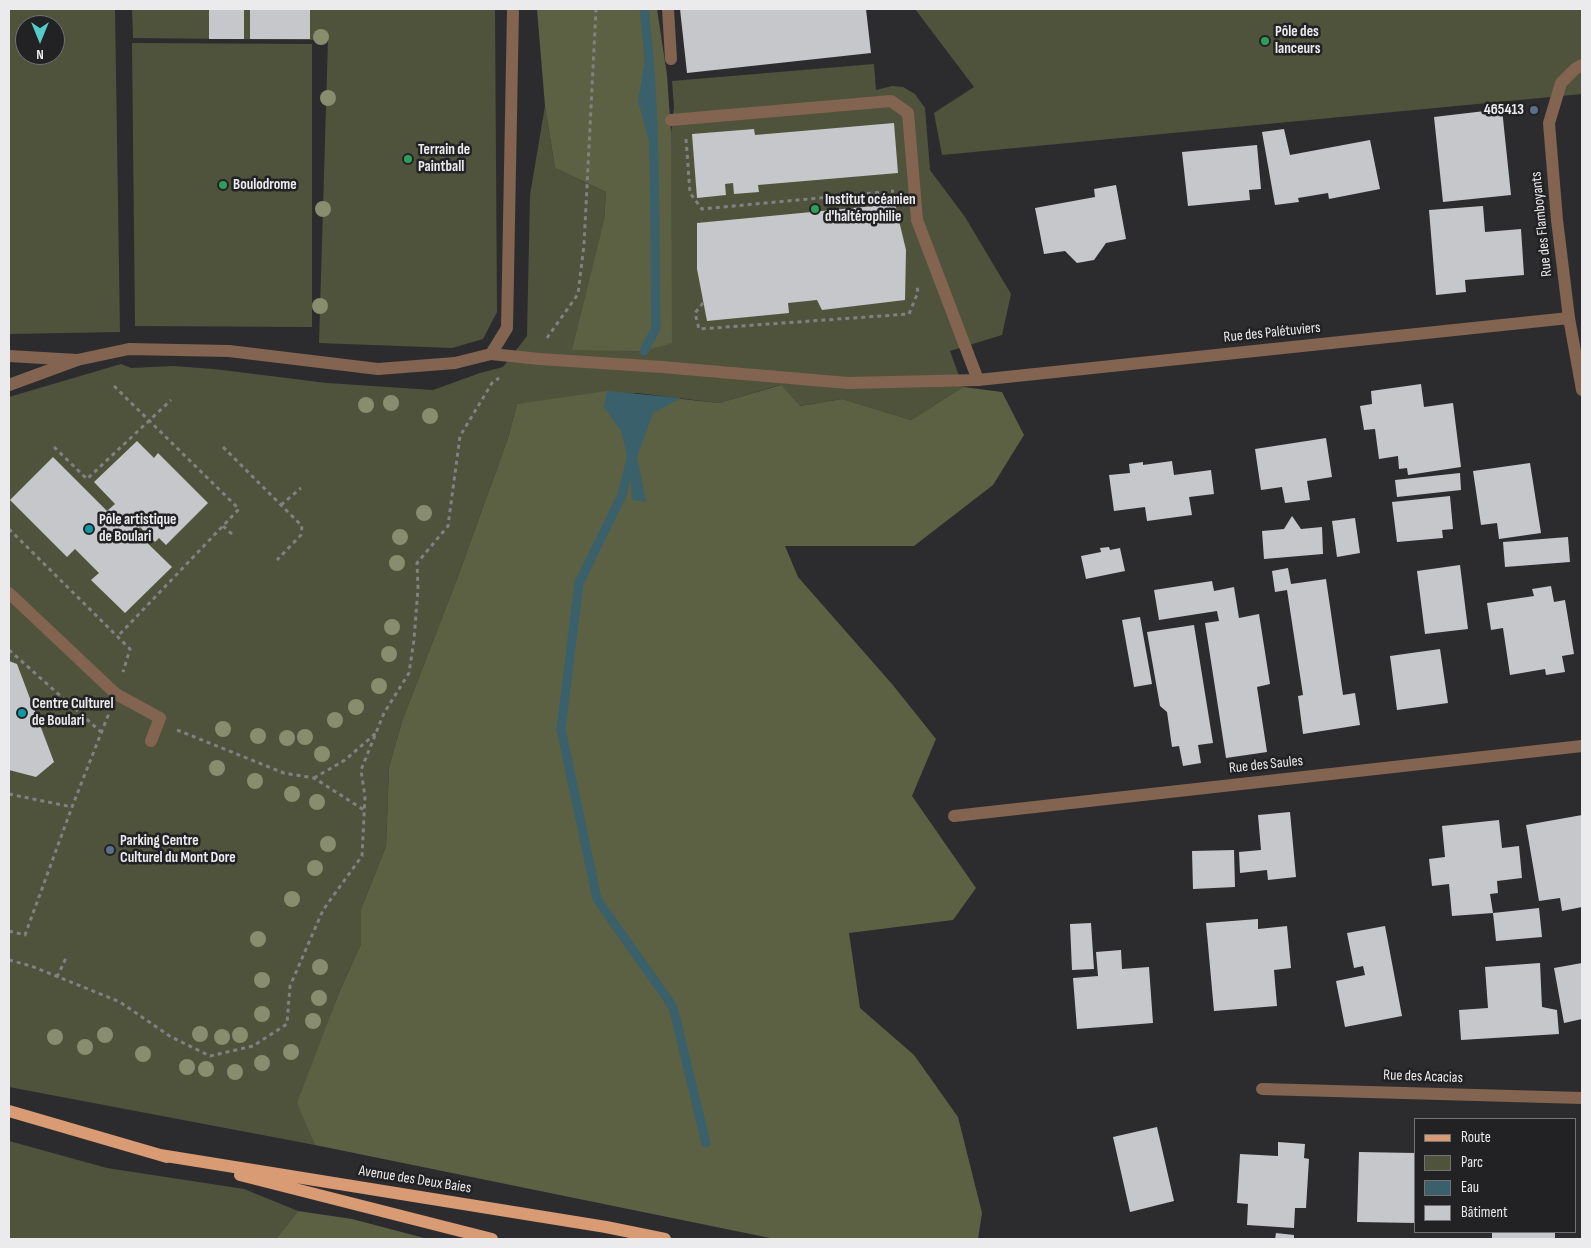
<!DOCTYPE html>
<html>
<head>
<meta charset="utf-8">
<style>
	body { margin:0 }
	#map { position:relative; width:1591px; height:1248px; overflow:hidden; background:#2c2c2f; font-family:"Sofia Sans Condensed",sans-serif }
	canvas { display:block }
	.frame { position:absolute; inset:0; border:10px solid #ebebed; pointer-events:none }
	.legend { position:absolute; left:1414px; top:1118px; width:162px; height:115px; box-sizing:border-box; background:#222225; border:1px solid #727275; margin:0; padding:6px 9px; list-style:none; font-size:15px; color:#ebebed }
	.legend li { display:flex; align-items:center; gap:10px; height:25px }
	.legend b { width:25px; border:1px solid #727275 }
	.north { position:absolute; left:15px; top:15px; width:50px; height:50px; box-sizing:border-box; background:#222225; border:1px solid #727275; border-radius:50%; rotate:180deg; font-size:14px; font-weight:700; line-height:20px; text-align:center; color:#ebebed }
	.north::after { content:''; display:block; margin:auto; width:18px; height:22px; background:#53cdc9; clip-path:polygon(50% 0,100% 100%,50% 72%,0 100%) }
</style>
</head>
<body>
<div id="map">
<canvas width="1591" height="1248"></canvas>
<div class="frame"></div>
<ul class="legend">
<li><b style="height:6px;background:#d89b73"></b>Route</li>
<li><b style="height:14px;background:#4f533b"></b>Parc</li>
<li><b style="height:14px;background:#39606b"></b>Eau</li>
<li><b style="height:14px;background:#c6c7ca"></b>Bâtiment</li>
</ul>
<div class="north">N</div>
</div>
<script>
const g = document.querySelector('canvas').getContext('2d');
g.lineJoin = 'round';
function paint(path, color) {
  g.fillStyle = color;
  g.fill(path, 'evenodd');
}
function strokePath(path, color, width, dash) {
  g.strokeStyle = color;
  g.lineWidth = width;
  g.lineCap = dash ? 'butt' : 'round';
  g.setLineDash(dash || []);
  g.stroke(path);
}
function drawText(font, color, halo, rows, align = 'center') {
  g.font = font + ' "Sofia Sans Condensed",sans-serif';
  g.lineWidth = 5;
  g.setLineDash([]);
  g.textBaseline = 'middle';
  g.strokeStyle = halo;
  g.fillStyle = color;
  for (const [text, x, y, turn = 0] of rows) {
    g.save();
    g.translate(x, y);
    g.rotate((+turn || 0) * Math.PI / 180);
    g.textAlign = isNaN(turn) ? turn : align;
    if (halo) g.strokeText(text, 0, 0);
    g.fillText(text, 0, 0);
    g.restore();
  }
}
const green = new Path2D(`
	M9 9H115L120 332 9 334ZM25 25H55V55H25Z
	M132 9H495L497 312 483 339 452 348 319 343 328 40 133 38Z
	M915 9H1582V94L942 155 934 113 974 87Z
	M132 43 312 44V327L135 326Z
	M874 64 876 90 892 86 903 87 915 94 925 108 930 170 965 217 1011 294 1002 335 950 351 963 387 911 420 842 399 799 406 780 385 719 403 637 393 517 404 508 438 457 579 402 721 389 767 386 846 361 909V944L338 995 298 1103 315 1145 9 1087V397L121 364 131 368 173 366 214 369 327 383 433 390 480 373 503 367 527 336 530 195 545 106 555 168 606 192 604 221 671 202V133L674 107 672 81Z
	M9 1141 107 1168 244 1189 298 1211 276 1239H9Z`);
const forest = new Path2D(`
	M537 9H657L667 75 671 133 672 343 644 351 572 350 604 221 606 192 555 168 545 106Z
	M781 385 800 406 842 399 911 420 963 387 1002 392 1024 435 993 485 914 546H785L798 577 892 684 936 739 912 796 976 888 953 920 849 933 860 1008 914 1055 958 1117 982 1213 978 1239H775L315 1145 297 1103 338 995 361 944V909L386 846 389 767 402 721 457 579 508 438 517 404 607 391 719 403Z
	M298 1211 352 1219 428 1239H276Z`);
const water = new Path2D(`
	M648 41 653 155 638 101Z
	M607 391 681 398 653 413 637 457 646 502 632 500 630 467 621 431 604 407Z`);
const stream = new Path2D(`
	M644 351 656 328C654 222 657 114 644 9
	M632 455 622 495 579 583 561 729 597 899 673 1007 706 1143`);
const building = new Path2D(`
	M209 9H244V39H209Z
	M250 9H310V39H250Z
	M680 9H866L871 53 687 73Z
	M1502 109 1511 195 1443 202 1434 117Z
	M894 123 898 173 758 185 759 192 734 194 733 183 725 184 726 195 697 198 692 134 754 129 755 135Z
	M1284 129 1290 155 1370 140 1380 189 1329 199 1328 193 1298 198 1299 202 1275 205 1262 132Z
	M1257 145 1261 189 1249 190 1250 200 1188 206 1182 152Z
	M1116 185 1126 239 1106 243 1094 260 1077 263 1065 251 1044 254 1035 208 1095 197 1094 189Z
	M895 204 906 250 905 300 822 310 817 300 788 303 789 313 707 321 697 269V223Z
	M1483 206 1485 232 1521 229 1524 275 1465 280 1466 292 1436 295 1429 210Z
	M1421 384 1424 407 1453 403 1461 467 1408 475 1407 468 1399 469 1398 456 1379 459 1375 429 1364 430 1360 406 1372 404 1371 391Z
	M1326 438 1332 477 1307 481 1310 500 1285 503 1282 487 1261 490 1255 449Z
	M137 441 154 458 158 453 208 503 166 545 159 538 155 542 140 527 136 532 172 567 125 613 91 580 99 573 75 549 67 557 10 500 53 457 107 511 115 504 94 482Z
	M1172 461 1174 475 1211 470 1214 494 1189 497 1192 515 1147 521 1145 507 1114 511 1109 475 1130 473 1129 464 1143 462V465Z
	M1530 463 1541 533 1499 539 1497 523 1481 525 1473 471Z
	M1460 473 1461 490 1397 497 1395 480Z
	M1450 496 1453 529 1442 530 1443 538 1397 542 1392 502Z
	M1292 516 1301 529 1322 527 1323 554 1264 559 1262 531 1284 529Z
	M1355 518 1360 553 1337 557 1332 521Z
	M1568 537 1570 562 1505 567 1503 542Z
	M1109 547 1110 550 1120 548 1125 571 1086 579 1081 556 1101 552 1100 548Z
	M1460 565 1468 629 1425 634 1417 571Z
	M1288 568 1291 584 1326 579 1343 695 1355 693 1360 725 1303 734 1298 696 1303 695 1287 590 1275 592 1272 571Z
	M1212 581 1214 591 1234 587 1239 618 1259 614 1270 684 1257 687 1267 752 1226 758 1205 623 1219 621 1217 611 1159 620 1154 590Z
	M1551 586 1554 602 1565 600 1574 654 1562 656 1565 672 1546 675 1545 669 1510 675 1503 628 1491 630 1487 603 1534 596 1532 589Z
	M1140 617 1152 684 1134 687 1122 620Z
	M1194 625 1213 743 1198 745 1201 763 1183 766 1179 746 1172 747 1167 712 1160 706 1147 632Z
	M1440 649 1448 703 1397 710 1390 656Z
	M9 661 17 664 54 762 36 777 9 770Z
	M1290 812 1296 877 1268 880 1267 870 1240 873 1239 852 1261 850 1258 815Z
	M1582 815V907L1562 911 1560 898 1539 901 1526 825Z
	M1499 820 1502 848 1519 846 1522 878 1497 881 1498 893 1490 894 1493 913 1452 916 1449 884 1432 886 1429 859 1445 857 1442 826Z
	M1234 850 1235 887 1193 889 1192 851Z
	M1539 908 1542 937 1496 941 1493 913Z
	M1258 919V929L1287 926 1291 968 1274 970 1277 1006 1214 1011 1206 923Z
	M1091 923 1094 969 1072 970 1070 924Z
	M1385 926 1402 1016 1345 1027 1336 981 1365 975 1363 966 1354 968 1347 933Z
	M1121 950 1122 969 1149 967 1153 1023 1077 1029 1073 978 1098 976 1096 952Z
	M1540 963 1542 1007 1557 1010 1559 1034 1461 1040 1459 1010 1488 1008 1485 967Z
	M1582 963V1019L1564 1023 1554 968Z
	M1157 1127 1174 1201 1130 1212 1113 1137Z
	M1278 1142 1305 1144 1304 1158 1309 1159 1306 1208H1295L1294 1228 1247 1225 1248 1204 1237 1203 1240 1154 1278 1156Z
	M1359 1152 1415 1153V1223L1357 1222Z
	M1492 1232H1555V1239H1492Z
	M1276 1233 1294 1235V1239H1275Z`);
const path = new Path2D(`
	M686 139 690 193 702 209 894 191
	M703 303 695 313 699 329 909 314 918 292 917 287
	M547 338 578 294 584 245 596 9
	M114 386 239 509 118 636
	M54 447 87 479 171 400
	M223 447 302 526 301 535 277 560
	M281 505 301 488
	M223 526 233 535
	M9 529 130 649 123 672
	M9 650 101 732
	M177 730 284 773 314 778 364 810
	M314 778 345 760 376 733
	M9 794 72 807
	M9 931 25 935 72 807 109 713
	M9 960 31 966 120 1002 171 1037 210 1056 253 1046 287 1024 290 986 323 910 362 856 365 797 361 770 384 713 409 673 414 640 418 588 417 563 448 526 460 436 492 383 499 378
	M57 977 66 958`);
const lane = new Path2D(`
	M668 9 671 59
	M491 354 540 359 662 367 848 383 978 380 917 220 908 113 891 101 671 120
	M9 356 77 360
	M9 593 116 694 160 718 151 741`);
const street = new Path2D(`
	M1582 65 1575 69 1561 83 1549 123 1557 220 1569 318 1582 390
	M978 380 1569 318
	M9 385 77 360 129 349 229 351 378 369 455 363 491 354 507 328 513 9
	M954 816 1582 746
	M1262 1089 1582 1098`);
const primary = new Path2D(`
	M9 1111 167 1157
	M160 1155 606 1227 665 1239
	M240 1175 492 1239`);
const trees = [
	[321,37],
	[328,98],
	[323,209],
	[320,306],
	[391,403],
	[366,405],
	[430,416],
	[424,513],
	[400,537],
	[397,563],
	[392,627],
	[389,654],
	[379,686],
	[356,707],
	[335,720],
	[223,729],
	[258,736],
	[305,737],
	[287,738],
	[322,754],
	[217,768],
	[255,781],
	[292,794],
	[317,802],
	[328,844],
	[315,868],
	[292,899],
	[258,939],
	[320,967],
	[262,980],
	[319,998],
	[262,1014],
	[313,1021],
	[200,1034],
	[105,1035],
	[240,1035],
	[55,1037],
	[222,1037],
	[85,1047],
	[291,1052],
	[143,1054],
	[262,1063],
	[187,1067],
	[206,1069],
	[235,1072]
];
const markers = [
	[1265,41,5,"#2e9e5b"],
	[1534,110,5,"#5c6f8a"],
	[408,159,5,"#2e9e5b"],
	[223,185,5,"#2e9e5b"],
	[815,209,5,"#2e9e5b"],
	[89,529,5,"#0f9aa8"],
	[22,713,5,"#0f9aa8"],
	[110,850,5,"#5c6f8a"]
];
const poiNames = [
	["Pôle des",1275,32],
	["lanceurs",1275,49],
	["465413",1524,110,"right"],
	["Terrain de",418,150],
	["Paintball",418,167],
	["Boulodrome",233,185],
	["Institut océanien",825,200],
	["d'haltérophilie",825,217],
	["Pôle artistique",99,520],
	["de Boulari",99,537],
	["Centre Culturel",32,704],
	["de Boulari",32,721],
	["Parking Centre",120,841],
	["Culturel du Mont Dore",120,858]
];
const streetNames = [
	["Rue des Flamboyants",1542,224,-96],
	["Rue des Palétuviers",1272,333,-6],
	["Rue des Saules",1266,765,-6],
	["Rue des Acacias",1423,1077,2],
	["Avenue des Deux Baies",415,1180,9]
];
paint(green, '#4f533b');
paint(forest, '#5b6142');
paint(water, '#39606b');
strokePath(stream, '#39606b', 9);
paint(building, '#c6c7ca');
strokePath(path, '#818184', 3, [4, 4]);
strokePath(lane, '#826451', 12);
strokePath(street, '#826451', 12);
strokePath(primary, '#d89b73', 12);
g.fillStyle = '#878d6e';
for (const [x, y] of trees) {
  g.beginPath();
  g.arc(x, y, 8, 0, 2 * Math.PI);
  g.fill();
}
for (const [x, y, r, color] of markers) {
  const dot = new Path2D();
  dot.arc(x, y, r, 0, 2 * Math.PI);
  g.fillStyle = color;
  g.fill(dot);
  strokePath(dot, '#222225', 2);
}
drawText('bold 15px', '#ebebed', '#222225', poiNames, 'left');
drawText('15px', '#ebebed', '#222225', streetNames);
</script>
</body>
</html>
